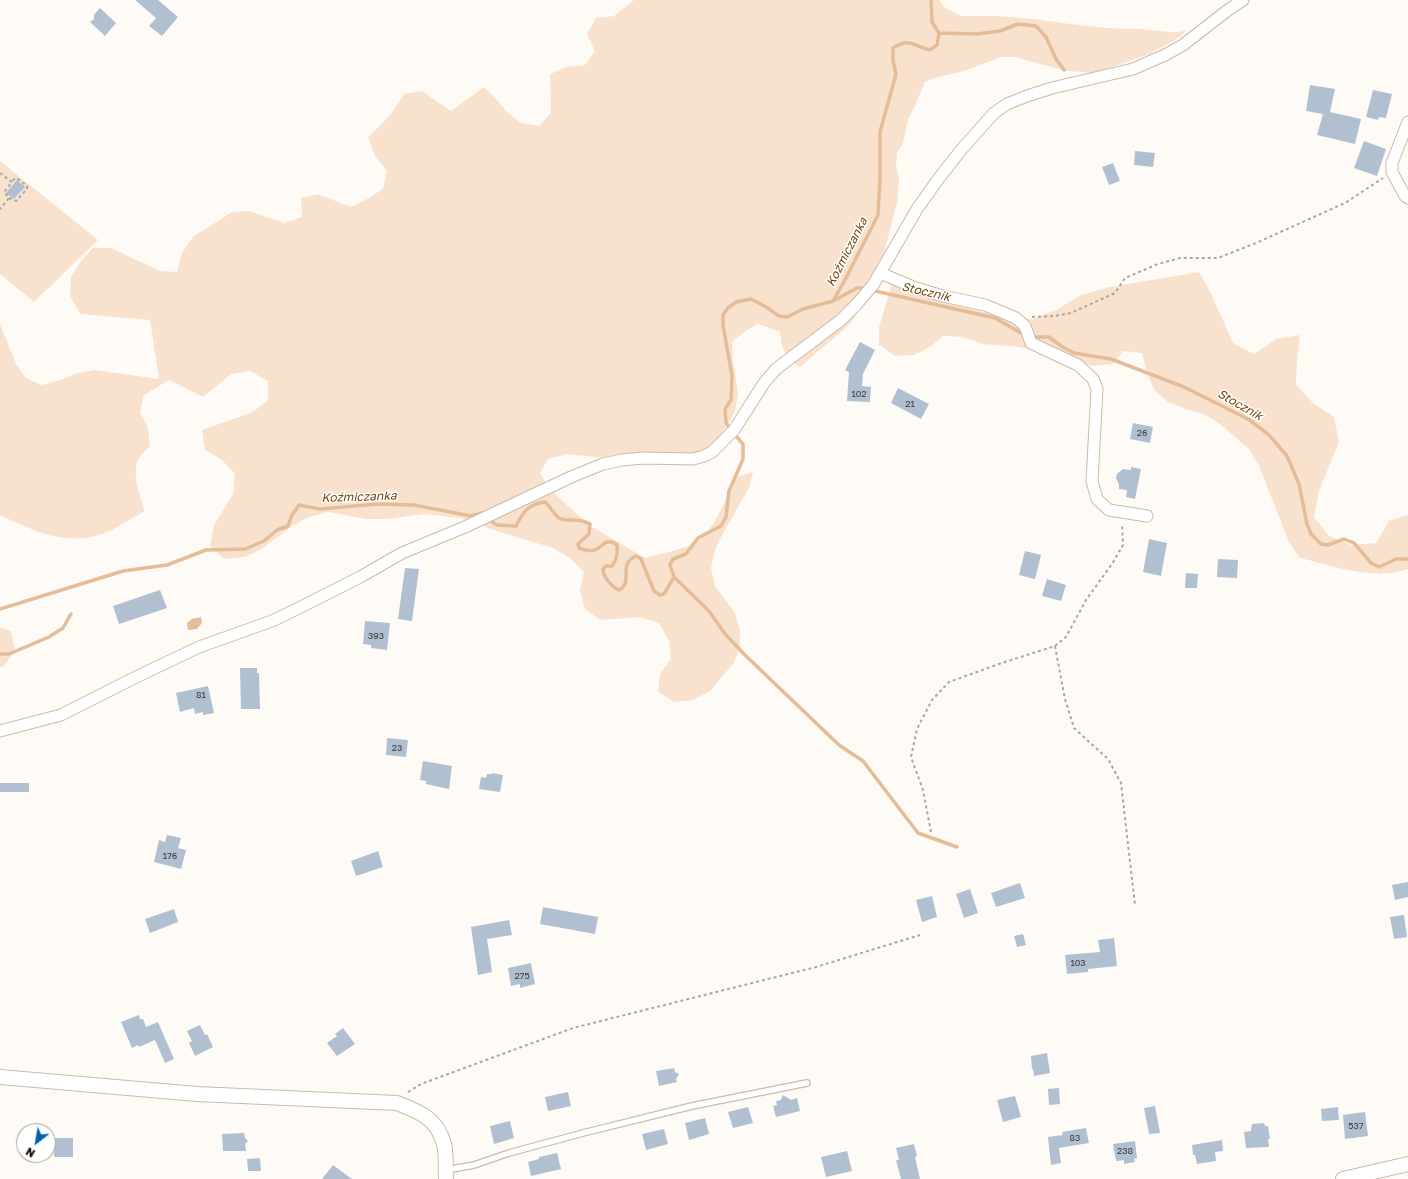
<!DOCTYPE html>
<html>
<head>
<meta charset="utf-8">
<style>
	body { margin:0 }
	#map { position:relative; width:1408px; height:1179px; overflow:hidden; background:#fefbf7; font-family:"Golos Text",sans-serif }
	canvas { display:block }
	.north { position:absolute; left:16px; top:1123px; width:40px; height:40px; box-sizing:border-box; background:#fff; border:1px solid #9f9d9b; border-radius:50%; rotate:211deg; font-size:11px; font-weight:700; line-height:16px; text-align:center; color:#100a06 }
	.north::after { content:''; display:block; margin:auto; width:14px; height:18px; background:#0062af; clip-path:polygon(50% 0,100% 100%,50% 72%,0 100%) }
</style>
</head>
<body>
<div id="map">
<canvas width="1408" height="1179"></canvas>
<div class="north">N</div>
</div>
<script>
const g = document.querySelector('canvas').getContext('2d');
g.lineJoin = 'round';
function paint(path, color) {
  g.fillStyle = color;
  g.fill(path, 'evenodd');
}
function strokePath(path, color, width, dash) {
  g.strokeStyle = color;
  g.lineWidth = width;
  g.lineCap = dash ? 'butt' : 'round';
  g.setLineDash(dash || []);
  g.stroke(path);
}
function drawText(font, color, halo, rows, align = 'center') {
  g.font = font + ' "Golos Text",sans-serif';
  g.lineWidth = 3;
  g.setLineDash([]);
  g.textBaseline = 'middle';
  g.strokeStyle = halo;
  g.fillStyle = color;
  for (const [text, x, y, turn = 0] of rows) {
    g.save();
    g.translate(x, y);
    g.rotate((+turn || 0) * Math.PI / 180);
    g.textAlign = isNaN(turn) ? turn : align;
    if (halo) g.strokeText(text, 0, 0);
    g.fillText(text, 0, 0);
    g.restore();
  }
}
const green = new Path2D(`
	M634 0H939L945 8 962 16H997L1034 19 1070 24 1106 28 1142 29 1169 32H1178L1187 30C1176 42 1163 45 1150 54L1094 73 1067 71 1014 57H1001L964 71 938 77 925 82 914 108 908 119 903 143 897 153 896 166 899 178 897 203 881 265 863 305 849 325 800 367 788 359 782 346 780 332 758 324 747 330 732 342 733 359 738 394 735 412 716 443 701 454 643 462 567 454 548 459 540 473 549 488 587 524 645 558C659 554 687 549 698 541 716 528 726 497 736 477L753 472 749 488 722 535 715 550 711 568 715 586 735 613 740 631V648L733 664 710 691 693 700 674 702 658 692 660 674 671 659 669 641 659 623 640 617 600 620 585 609 580 590 584 572 570 558 553 548 497 531 461 518 424 514 386 519H366L328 512 309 517 292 526 262 549 245 557 224 559 210 546 214 525 233 494 235 474 222 460 205 450 202 430 253 412 268 400V381L250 371 231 374 203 397 169 380 144 395 140 412 148 428 150 446C147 449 142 454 139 458 131 473 140 496 145 511 134 517 123 524 112 530 71 549 38 533 0 515V324L16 364 26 378 42 385 60 380 77 373 95 370 159 379 150 320 80 314 70 296 71 277 80 262 93 248H111L160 271 177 272 182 253 193 237 232 212 249 211 284 223 302 217 301 198 318 194 351 207 367 199 383 189 387 171 375 156 368 137C383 124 394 111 404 94L422 91 451 111 484 87 496 99 507 112 521 123 539 126 551 113 550 74 567 67 585 65 595 51 587 34 596 18 614 16Z
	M0 161 98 240 34 302 0 274Z
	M1199 272 1211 293 1233 343 1254 354 1276 339 1300 335 1297 360 1296 385 1313 403 1334 417 1339 442 1319 491 1314 517 1329 536 1351 545 1376 543 1389 521 1408 515V569C1375 581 1333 566 1300 558L1289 542 1259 466 1249 449 1220 424 1204 414 1186 409 1168 402 1154 390 1147 372 1142 353 1123 351 1113 364 1094 366 1057 356 1020 347 982 344 963 337 943 336 930 347 914 355 895 356 879 345V327L892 284 970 308 1014 320 1033 319 1058 309 1079 296 1105 288Z
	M0 627 11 631 15 651 3 667H0Z`);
const water = new Path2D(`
	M201 617 202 623 197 629 188 630 187 623 192 619Z`);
const stream = new Path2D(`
	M939 33 977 34 1000 31 1018 24 1036 26 1046 37 1056 59 1064 70
	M871 290 995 318 1021 333
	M833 301 846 278 878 215 880 179V132L896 74 893 61V48C910 37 913 46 930 50L937 45 939 33 932 22 931 0
	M1035 337H1049L1061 346 1074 353 1111 359 1184 387 1248 419 1269 435 1287 456 1299 484 1307 524 1311 534 1321 544 1328 545 1344 539 1354 543 1371 563 1379 567 1396 559H1408
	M728 426 726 422 725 409 731 400 732 376 723 325V315L728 308 736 302 751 299 766 307 779 316 787 317 803 309 833 301 857 288H862
	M489 520 497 525 516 526C523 512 528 504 545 502 551 507 553 514 559 518 568 523 577 516 590 524L589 534 578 544 579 548C592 553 596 551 606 542H612L617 545C618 553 617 559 612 566H606L603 569C603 577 612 587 619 590 634 583 617 564 636 556L641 559 654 591 660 595 664 594 674 577 670 565 673 559 686 554 698 538 721 526 726 517 729 491 743 459V444L737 437
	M674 577 709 611 725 634 746 656 839 745 863 761 918 833 957 847
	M0 609 123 571 167 565 206 550 245 549 264 541 277 530 288 526 292 515 299 505 320 509 377 504 414 505 471 516 482 513
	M0 654H9L49 637 63 628 71 614`);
const building = new Path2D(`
	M135 0H158L178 17 162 36 149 26 156 18Z
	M100 8 116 23 105 36 90 22 94 19V15Z
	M1310 85 1335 89 1330 112 1361 119 1355 144 1317 135 1323 114 1306 111Z
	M1373 90 1392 94 1386 118 1379 117 1378 120 1366 117Z
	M1364 141 1386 149 1377 176 1354 168Z
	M1135 151 1155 153 1153 167 1134 165Z
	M1113 163 1120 181 1109 185 1102 167Z
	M17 180 25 187 14 199 6 193Z
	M860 342 875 350 863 374 862 386 871 387 870 402 847 401 849 372 845 370Z
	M898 388 929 404 921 419 891 403Z
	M1133 423 1153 427 1150 443 1130 439Z
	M1131 467 1141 469 1135 499 1126 497 1127 490 1119 489V485L1116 478 1117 474 1123 469 1131 470Z
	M1149 539 1167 543 1161 576 1143 572Z
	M1025 551 1041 555 1035 579 1019 575Z
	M1218 559 1238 560 1237 578 1217 577Z
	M405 568 419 569 412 621 398 619Z
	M1186 573 1198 574 1197 588H1185Z
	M1047 579 1066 585 1061 601 1042 596Z
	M160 590 167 608 119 624 113 606Z
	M365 621 390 623 387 650 371 648V645L363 644Z
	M240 668H257V673H259L260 709H241Z
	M208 686 214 713 203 715V712L195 714 194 708 180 712 176 693Z
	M387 738 408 740 406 757 386 755Z
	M423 761 452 766 449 789 426 784V781L420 780Z
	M492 773 503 775 500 792 479 789 481 777 486 778 487 774H492Z
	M0 783H29V792H0Z
	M167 835 181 838 178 848 186 850 181 869 154 862 159 840 165 842Z
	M378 851 383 867 356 876 351 861Z
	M1408 882V897L1395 900 1392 885Z
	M1020 883 1025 898 996 907 991 893Z
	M970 889 978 913 964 918 956 894Z
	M932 896 937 917 922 922 916 900Z
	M543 907 598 917 595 934 540 924Z
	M174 909 178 922 150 933 145 919Z
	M1404 915 1407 937 1394 939 1390 917Z
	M509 920 512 935 487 939 492 972 478 975 471 927Z
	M1023 934 1026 945 1017 947 1014 936Z
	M1114 938 1117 966 1088 969V972L1067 974 1065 955 1100 952 1098 940Z
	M531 963 535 984 520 988V984L511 986 508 968Z
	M139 1015 140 1019H143L146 1027 158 1022 174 1059 165 1063 155 1040 139 1047 138 1045 132 1048 121 1022Z
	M200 1025 205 1035 207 1034 213 1047 195 1056 189 1043 192 1041 187 1031Z
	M343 1028 355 1044 337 1056 327 1043 337 1036 335 1034Z
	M1047 1053 1050 1073 1034 1076 1033 1069H1032L1031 1056Z
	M674 1068 675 1072 679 1074 676 1079 677 1082 659 1086 656 1071Z
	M1059 1088 1060 1104 1049 1105 1048 1089Z
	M568 1092 571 1106 548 1111 545 1097Z
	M783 1095 791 1100 797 1098 800 1111 776 1117 773 1106 777 1105 776 1101 781 1100Z
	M1015 1096 1021 1117 1003 1122 997 1100Z
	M1155 1106 1160 1133 1149 1134 1144 1108Z
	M748 1107 753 1123 733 1128 728 1112Z
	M1338 1107 1339 1120 1322 1121 1321 1109Z
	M1365 1112 1368 1136 1345 1139 1343 1115Z
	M705 1118 709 1134 689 1140 685 1123Z
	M510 1121 514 1138 494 1144 490 1126Z
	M1264 1123 1265 1126H1268L1270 1139H1268L1269 1147 1246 1148 1244 1132 1251 1131 1252 1124Z
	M1086 1128 1089 1143 1059 1148 1061 1163 1051 1165 1048 1137 1063 1135 1062 1132Z
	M664 1129 668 1144 646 1150 642 1134Z
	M244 1133 245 1138 248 1141 245 1144 246 1151H223L222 1134Z
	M55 1138H73V1157H54Z
	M1222 1140 1223 1151 1215 1152 1216 1161 1197 1164 1195 1155H1193L1192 1145Z
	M1135 1141 1137 1158 1134 1159 1135 1162 1124 1164V1160L1116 1161 1113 1144Z
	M914 1144 917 1156 915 1157 920 1179H901L896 1160H899L896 1148Z
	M847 1151 852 1171 826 1177 821 1157Z
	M557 1153 561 1169 531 1176 528 1162 539 1159V1157Z
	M260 1158 261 1171H248L247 1159Z
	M333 1165 352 1179H322Z`);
const path = new Path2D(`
	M0 173 12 182 4 192 9 198 0 209
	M9 198 16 201 27 189V186L18 179 15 178 12 182
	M1032 317 1055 316 1071 313 1115 293 1125 278 1158 264 1180 258H1218L1256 243 1345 203 1383 178
	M1055 646 1065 699 1074 728 1108 759 1121 783 1135 905
	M931 832 923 790 911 757 917 729 932 700 949 682 999 664 1055 646 1066 637 1086 600 1112 564 1123 545 1122 524
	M408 1092 421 1084 573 1028 816 967 920 935`);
const service = new Path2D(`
	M446 1170 474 1165 509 1153 583 1133 692 1106 807 1083`);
const minor = new Path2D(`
	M1408 122 1392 163V172L1405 196 1408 198
	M880 273 916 288 943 296 985 305 1016 318 1025 326 1031 343 1078 365 1093 379 1097 389 1092 481 1097 499 1109 510 1147 516
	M0 731 61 715 132 679 199 647 272 621 301 607 362 576 402 553 465 527 571 477 603 464 622 460 643 458 693 459 704 456 712 452 734 430 764 383 776 369 841 320 856 305 873 285 917 209 939 178 961 150 994 113 1007 104 1027 96 1052 88 1133 69 1165 55 1183 45 1228 10 1243 0`);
const tertiary = new Path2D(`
	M0 1077 197 1094 397 1103C420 1112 437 1118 444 1144 447 1155 445 1168 446 1179
	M1343 1179 1408 1164`);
const numberNames = [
	["102",859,394],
	["21",910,404],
	["26",1142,433],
	["393",376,636],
	["81",201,695],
	["23",397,748],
	["176",170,856],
	["103",1078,963],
	["275",522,976],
	["537",1356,1126],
	["83",1075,1138],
	["238",1125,1151]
];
const waterNames = [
	["Koźmiczanka",847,252,-63],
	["Stocznik",926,292,13],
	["Stocznik",1240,405,30],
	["Koźmiczanka",359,497,-2]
];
paint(green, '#f9e2cd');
paint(water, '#e4bc98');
strokePath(stream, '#e4bc98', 3.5);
paint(building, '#b1c0d1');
strokePath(service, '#cbbaaa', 8);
strokePath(minor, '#cbbaaa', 13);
strokePath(tertiary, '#cbbaaa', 16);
strokePath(path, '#aaa6a2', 2, [3, 3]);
strokePath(service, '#fff', 5.5);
strokePath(minor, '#fff', 11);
strokePath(tertiary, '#fff', 14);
drawText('9px', '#383839', null, numberNames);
drawText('italic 12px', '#774508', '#fff', waterNames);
</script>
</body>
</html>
